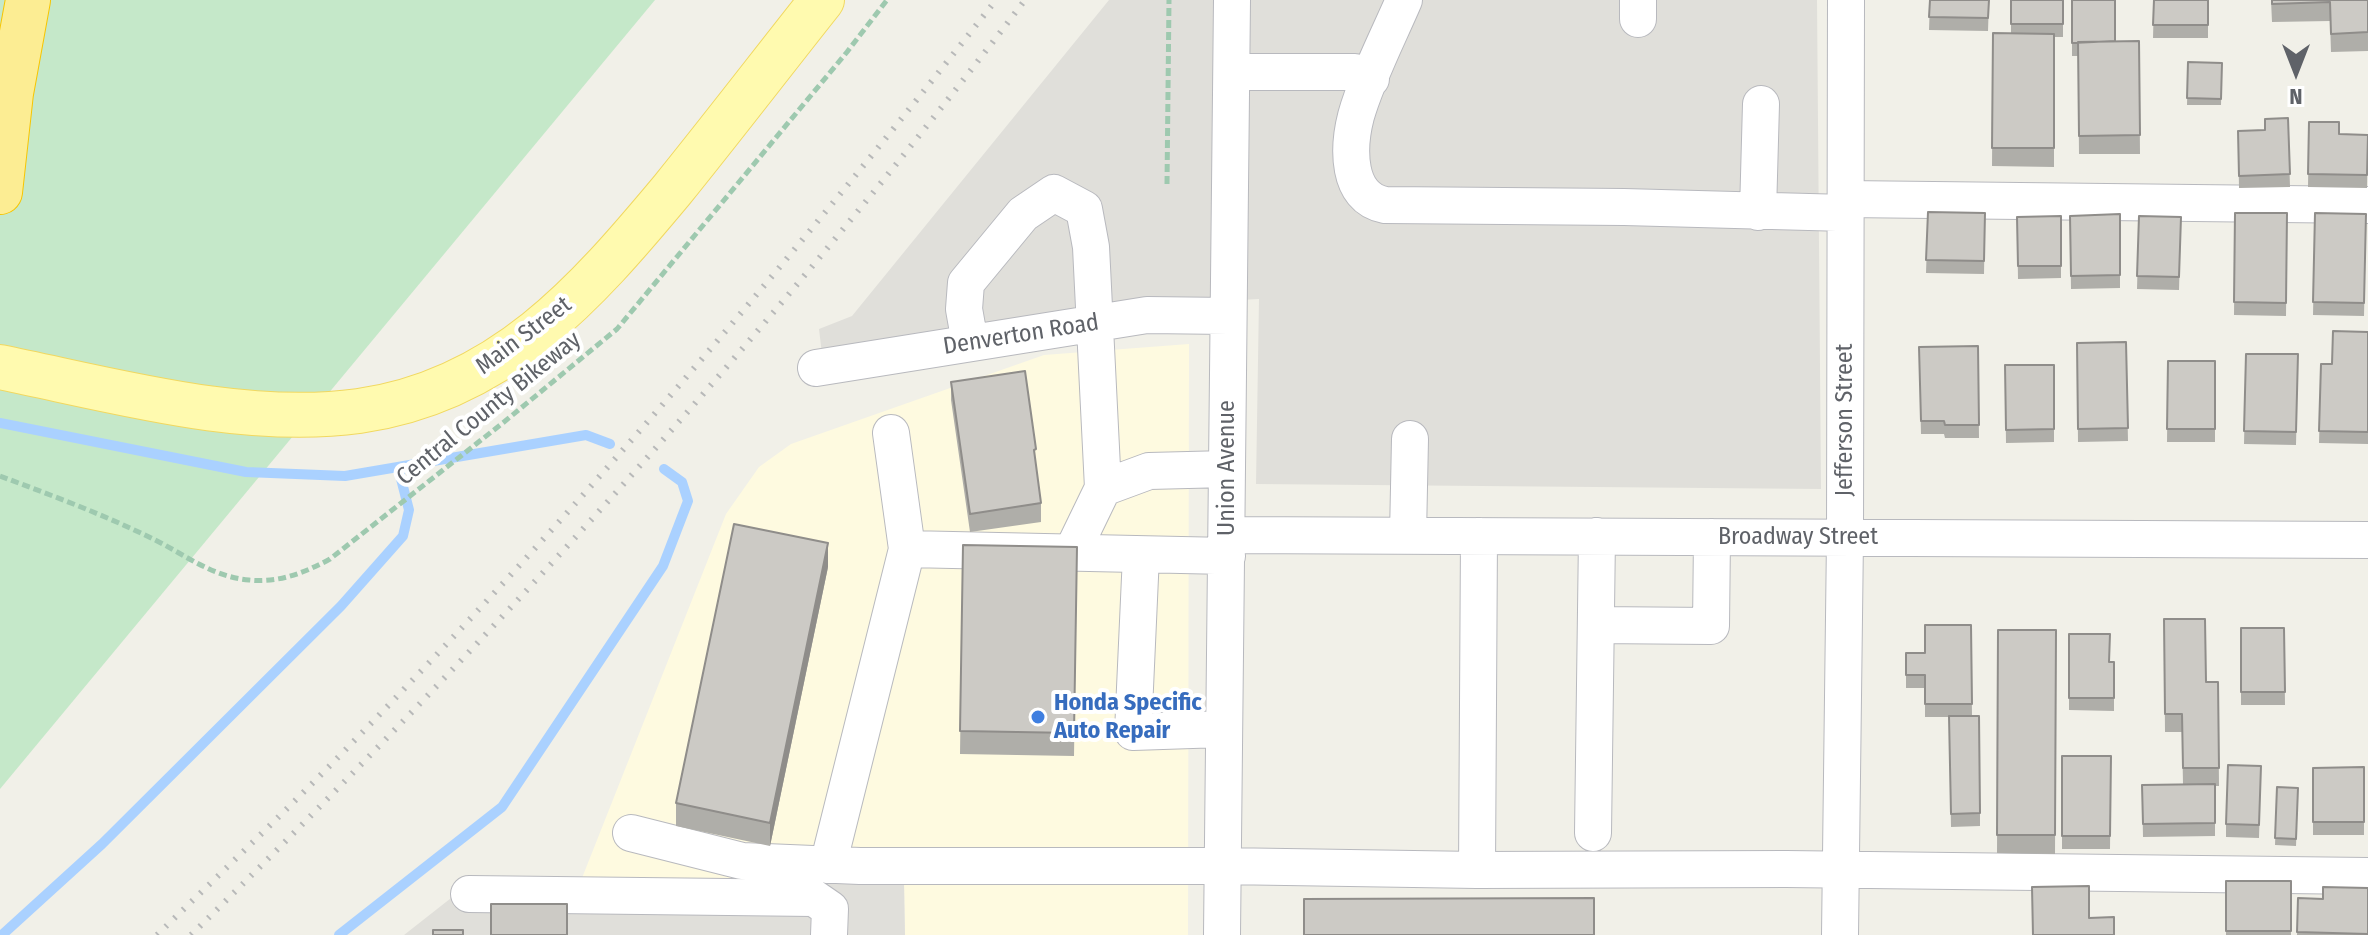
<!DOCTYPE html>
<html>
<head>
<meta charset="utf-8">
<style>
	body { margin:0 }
	#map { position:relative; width:2368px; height:935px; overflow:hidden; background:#f1f0e8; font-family:"Fira Sans Condensed",sans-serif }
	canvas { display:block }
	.north { position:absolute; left:2256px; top:32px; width:80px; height:80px; -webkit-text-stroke:6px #fff; paint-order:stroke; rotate:180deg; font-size:22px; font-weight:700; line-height:32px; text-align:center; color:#5f6268 }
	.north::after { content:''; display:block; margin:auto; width:28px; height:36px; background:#5f6268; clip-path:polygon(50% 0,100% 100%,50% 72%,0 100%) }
</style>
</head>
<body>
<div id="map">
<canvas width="2368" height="935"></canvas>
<div class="north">N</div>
</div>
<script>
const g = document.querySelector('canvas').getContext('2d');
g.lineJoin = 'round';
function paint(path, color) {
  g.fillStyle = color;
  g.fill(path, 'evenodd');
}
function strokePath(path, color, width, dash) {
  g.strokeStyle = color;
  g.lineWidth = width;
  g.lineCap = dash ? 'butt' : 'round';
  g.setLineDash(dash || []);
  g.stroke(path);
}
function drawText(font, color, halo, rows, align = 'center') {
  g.font = font + ' "Fira Sans Condensed",sans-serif';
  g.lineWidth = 8;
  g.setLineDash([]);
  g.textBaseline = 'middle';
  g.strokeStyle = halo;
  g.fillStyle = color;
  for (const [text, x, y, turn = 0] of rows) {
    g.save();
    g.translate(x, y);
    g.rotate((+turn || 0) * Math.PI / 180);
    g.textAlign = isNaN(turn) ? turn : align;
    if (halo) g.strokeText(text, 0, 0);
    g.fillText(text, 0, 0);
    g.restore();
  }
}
const commercial = new Path2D(`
	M1189 344 1188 935H905L904 882 582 878 726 514 759 467 791 444 1044 355Z`);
const industrial = new Path2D(`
	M1109 0H1817L1821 489 1256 484 1259 299 1139 305 824 371 819 329 852 316Z
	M474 880 904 882 905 935H404Z`);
const green = new Path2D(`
	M0 0H655L0 789Z`);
const stream = new Path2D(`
	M0 423 246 472 345 476 586 435 610 444
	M2 935 102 844 341 606 403 536 409 510 398 467
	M339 935 502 807 663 566 688 501 682 482 664 469`);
const path = new Path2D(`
	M1167 184 1169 0
	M0 476C53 496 108 516 159 542 188 557 214 577 249 580 279 583 304 573 330 559L504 422 617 329 847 52 887 0`);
const minor = new Path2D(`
	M1404 0C1389 35 1366 80 1356 116 1348 147 1346 198 1385 205L1624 207 1846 213
	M1638 0V19
	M1232 72H1355L1371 79
	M1846 199 2368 205
	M1758 212 1761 104
	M970 343 964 309 966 283 1023 214 1054 193 1084 209 1091 247 1103 488 1071 554
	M816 368 1147 315 1228 316
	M891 433 907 549
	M1103 488 1149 471 1227 469
	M1227 535 2368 540
	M1408 535 1410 439
	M1141 555 1133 732 1222 729
	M1596 625 1711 626 1712 537
	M631 833 742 861 860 866H1222L1477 870 1786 869 2368 876
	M1593 833 1597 536
	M828 865 907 549 1227 556
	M1477 870 1479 536
	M469 894 814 898 830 909 829 935
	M1222 935 1232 0
	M1840 935 1845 538 1846 0`);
const major = new Path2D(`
	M0 367C113 390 243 427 359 411 501 391 586 293 672 190 723 127 772 63 822 0`);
const highway = new Path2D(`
	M0 192 11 93 28 0`);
const rail = new Path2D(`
	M157 935C222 872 288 809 351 744 580 509 793 258 996 0
	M191 935C489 643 772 332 1025 0`);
const wall = new Path2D(`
	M1930 0H1989L1988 31 1929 30Z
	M2011 0H2063V37H2054V167L1992 166 1993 33H2011Z
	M2072 0 2115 41H2139L2140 154H2079L2078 56H2072Z
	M2154 0H2208V38H2153Z
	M2271 0H2368V51L2331 52 2330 21 2272 22Z
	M2188 62 2222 63 2221 105H2187Z
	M2288 118 2290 187 2239 188 2238 131 2265 130Z
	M2309 122 2339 134 2368 135 2367 188 2308 187Z
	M1928 212 1985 213 1984 274 1926 273Z
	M2235 213H2287L2286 316 2234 315Z
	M2315 213 2366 214 2364 316 2313 315Z
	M2120 214V288L2071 289 2070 216Z
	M2061 216V278L2018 279 2017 217Z
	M2139 216 2181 217 2179 290 2137 289Z
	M2368 332V444L2319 443 2321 364H2332Z
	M2126 342 2128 441 2078 442 2077 343Z
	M1978 346 1979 438H1945L1944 434H1921L1919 347Z
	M2246 354H2298L2296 445 2244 444Z
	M2168 361H2215V442H2167Z
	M2005 365H2054V442L2006 443Z
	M951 382 1036 465 1041 503V522L970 532 951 400Z
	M963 545 1077 547 1074 756 960 754Z
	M828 567 770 846 676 826V803Z
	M2164 619 2206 682H2218L2219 786H2215V836L2143 837 2142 785 2183 784 2182 732H2165Z
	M1971 625 1972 716 1980 813V826L1951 827 1949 717H1925V688H1906V653H1925Z
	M2241 628H2284L2285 705H2241Z
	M1998 630H2056L2055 854 1997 853Z
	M2069 634 2109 662H2114V711L2069 710Z
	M2062 756H2111L2110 849H2062Z
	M2261 766 2259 838 2226 837V824Z
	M2364 767V835H2313V768Z
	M2277 787 2298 788 2296 846 2275 845Z
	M2226 881H2291V935H2226Z
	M2368 888V935H2297L2298 898 2323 899Z`);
const shadedWall = new Path2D(`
	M828 543V567L770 846V823Z`);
const building = new Path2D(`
	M1930 0H1989L1988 18 1929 17Z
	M2011 0H2063V24H2011Z
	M2072 0H2115V41L2072 43Z
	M2154 0H2208V25H2153Z
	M2272 0H2368V32L2331 34 2330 2 2272 4Z
	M1993 33 2054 34V148H1992Z
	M2139 41 2140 135 2079 136 2078 42Z
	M2188 62 2222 63 2221 99 2187 98Z
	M2288 118 2290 174 2239 176 2238 131 2265 130V119Z
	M2309 122H2339V134L2368 135 2367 175 2308 174Z
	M1928 212 1985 213 1984 261 1926 260Z
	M2235 213H2287L2286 303 2234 302Z
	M2315 213 2366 214 2364 303 2313 302Z
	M2120 214V275L2071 276 2070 216Z
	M2061 216V266H2018L2017 217Z
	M2139 216 2181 217 2179 277 2137 276Z
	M2333 331 2368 332V432L2319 431 2321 364H2332Z
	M2126 342 2128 428 2078 429 2077 343Z
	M1978 346 1979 425H1945L1944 421H1921L1919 347Z
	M2246 354H2298L2296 432 2244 431Z
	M2168 361H2215V429H2167Z
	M2005 365H2054V429L2006 430Z
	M1025 371 1036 449 1034 450 1041 503 970 514 951 382Z
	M734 524 828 543 770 823 676 803Z
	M963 545 1077 547 1074 733 960 731Z
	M2164 619H2205L2206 682H2218L2219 768H2183L2182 714H2165Z
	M1925 625H1971L1972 704H1925V675H1906V653H1925Z
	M2241 628H2284L2285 692H2241Z
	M1998 630H2056L2055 835H1997Z
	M2069 634H2110L2109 662H2114V698H2069Z
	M1949 716H1979L1980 813 1951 814Z
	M2062 756H2111L2110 836H2062Z
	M2228 765 2261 766 2259 825 2226 824Z
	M2364 767V822H2313V768Z
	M2215 784V823L2143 824 2142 785Z
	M2277 787 2298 788 2296 839 2275 838Z
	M2226 881H2291V931H2226Z
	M2089 886V918L2114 917V935H2033L2032 887Z
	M2323 887 2368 888V934L2297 932 2298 898 2323 899Z
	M1594 898V935H1304V899Z
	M491 904H567V935H491Z
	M433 930H463V935H433Z`);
const markers = [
	[1038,717,8,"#3f7fe0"]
];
const streetNames = [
	["Denverton Road",1021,335,-9],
	["Main Street",524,336,-37],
	["Central County Bikeway",489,409,-39],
	["Jefferson Street",1845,420,-90],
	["Union Avenue",1227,468,-90],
	["Broadway Street",1798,537]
];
const shopNames = [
	["Honda Specific",1054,703],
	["Auto Repair",1054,731]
];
paint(commercial, '#fefae0');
paint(industrial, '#e0dfda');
paint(green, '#c5e8c9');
strokePath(stream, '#aad1ff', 10);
strokePath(minor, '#b8b9be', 38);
strokePath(major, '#f1d860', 46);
strokePath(highway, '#f7c501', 46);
strokePath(path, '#9ec9af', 5, [8, 4]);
strokePath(minor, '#fff', 36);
strokePath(major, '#fffaaf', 44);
strokePath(highway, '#fced93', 44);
strokePath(rail, '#b8b9b9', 6, [2, 10]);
paint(wall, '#afaea9');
paint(shadedWall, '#8f8d8a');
paint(building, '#cccac5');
strokePath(building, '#8f8d8a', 2);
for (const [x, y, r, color] of markers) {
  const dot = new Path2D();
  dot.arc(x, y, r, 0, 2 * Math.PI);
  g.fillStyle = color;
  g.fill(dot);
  strokePath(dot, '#fff', 3);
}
drawText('24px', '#5f6268', '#fff', streetNames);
drawText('bold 24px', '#366cbe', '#fff', shopNames, 'left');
</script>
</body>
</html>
